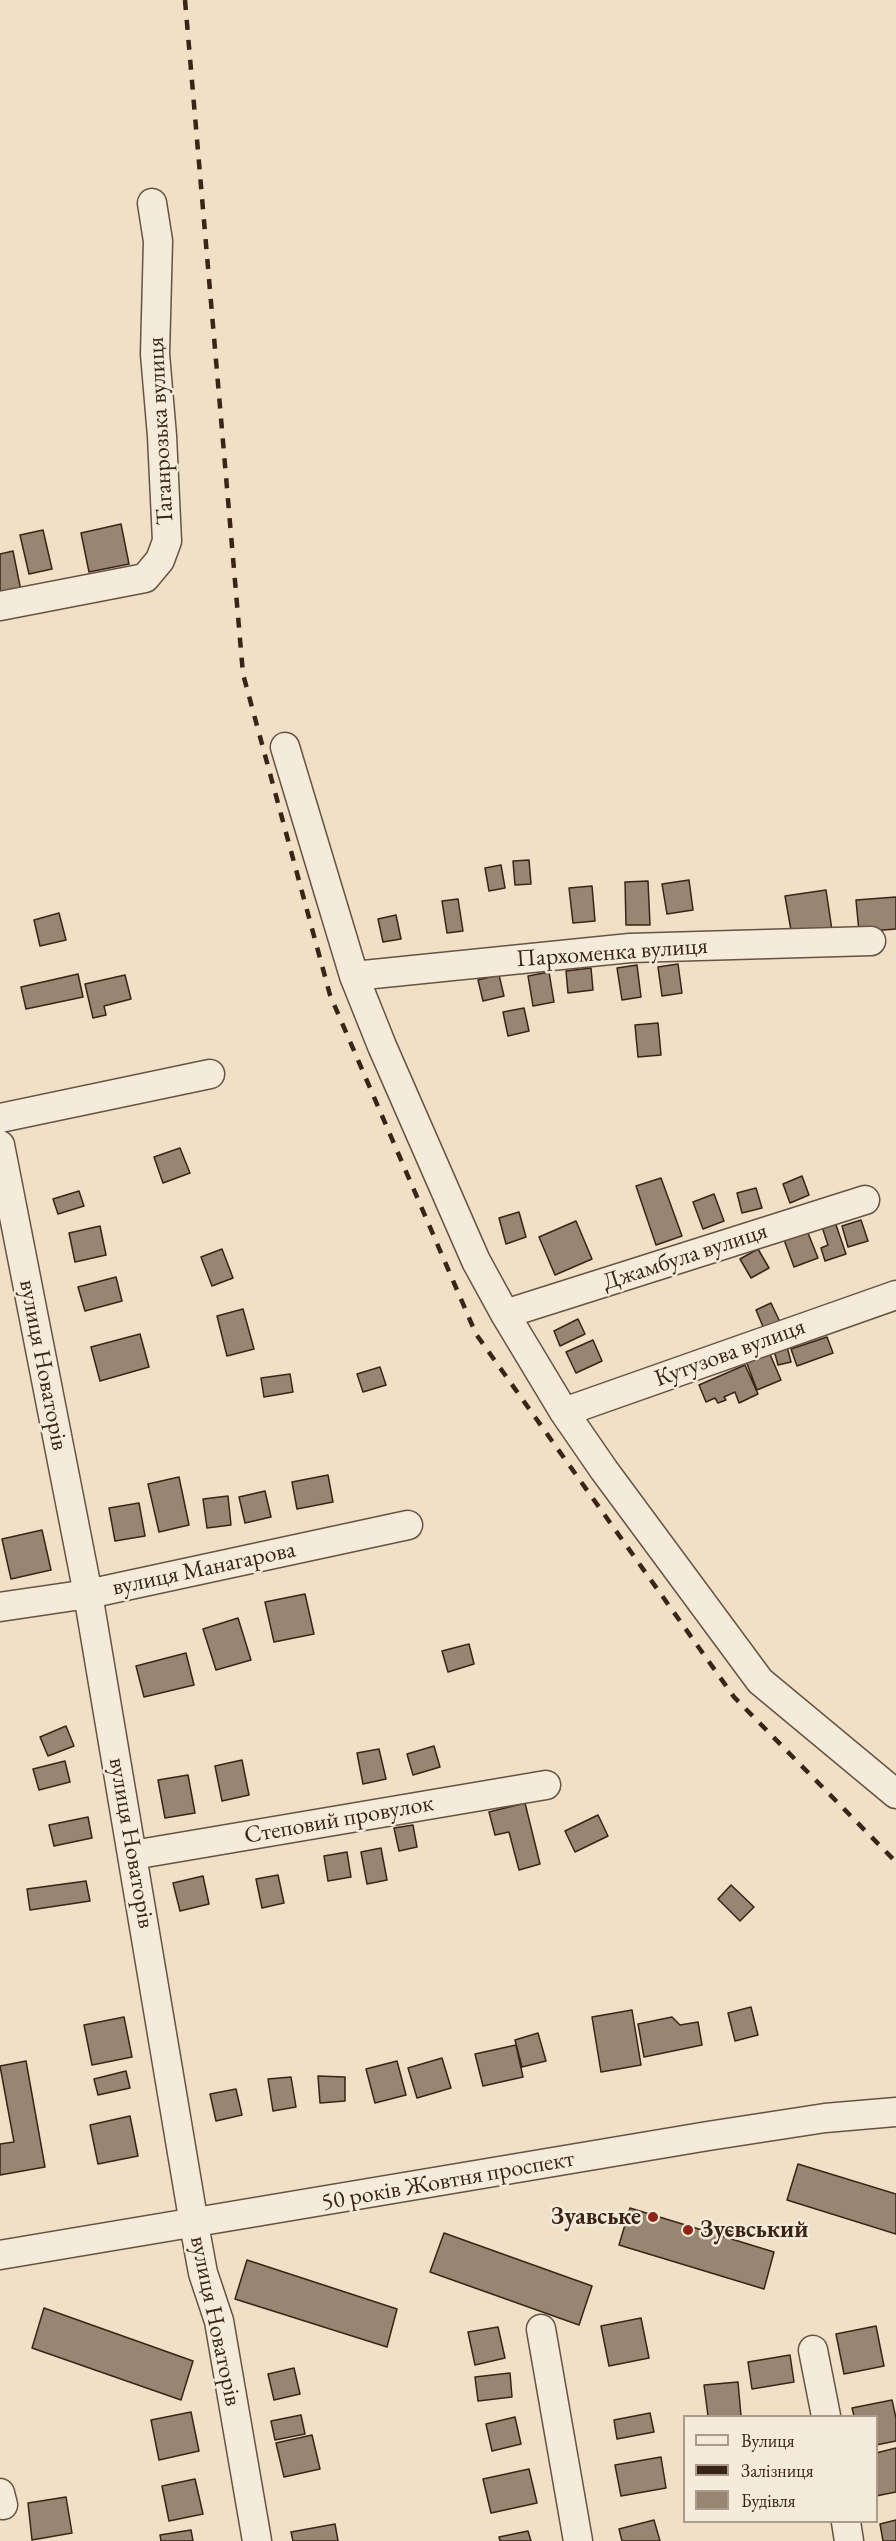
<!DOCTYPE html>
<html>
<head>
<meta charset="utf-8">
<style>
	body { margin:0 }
	#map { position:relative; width:896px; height:2541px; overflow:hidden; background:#efe0c6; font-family:"EB Garamond",serif }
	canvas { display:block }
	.legend { position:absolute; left:683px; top:2415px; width:195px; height:108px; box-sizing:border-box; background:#f5ebda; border:2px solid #aa9b8c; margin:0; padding:8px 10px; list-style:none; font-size:18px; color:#392417 }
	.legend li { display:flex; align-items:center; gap:12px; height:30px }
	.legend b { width:30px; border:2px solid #aa9b8c }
</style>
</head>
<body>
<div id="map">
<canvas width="896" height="2541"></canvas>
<ul class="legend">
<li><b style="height:8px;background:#f5ebda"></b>Вулиця</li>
<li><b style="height:8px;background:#392417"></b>Залізниця</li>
<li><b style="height:16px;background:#988672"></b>Будівля</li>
</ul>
</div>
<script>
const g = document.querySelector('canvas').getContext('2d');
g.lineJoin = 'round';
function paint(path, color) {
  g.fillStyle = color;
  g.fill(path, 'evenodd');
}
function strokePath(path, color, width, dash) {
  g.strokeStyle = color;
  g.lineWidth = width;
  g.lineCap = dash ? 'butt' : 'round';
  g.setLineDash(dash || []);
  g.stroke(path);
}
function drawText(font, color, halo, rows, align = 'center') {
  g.font = font + ' "EB Garamond",serif';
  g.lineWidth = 5;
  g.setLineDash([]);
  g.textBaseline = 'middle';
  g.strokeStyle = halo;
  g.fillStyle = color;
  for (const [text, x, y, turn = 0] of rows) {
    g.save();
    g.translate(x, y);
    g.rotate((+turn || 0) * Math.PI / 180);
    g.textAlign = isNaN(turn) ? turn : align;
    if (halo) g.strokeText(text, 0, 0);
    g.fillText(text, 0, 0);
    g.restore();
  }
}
const building = new Path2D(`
	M121 524 129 564 89 572 81 533Z
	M43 530 52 569 29 574 20 535Z
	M13 551 21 591 0 596V554Z
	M529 860 531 884 515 885 513 861Z
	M501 865 505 888 489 891 485 868Z
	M689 880 693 910 667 914 662 884Z
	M648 881 650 925H626L625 882Z
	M592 886 595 921 573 923 569 888Z
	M826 890 832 930 792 936 785 896Z
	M896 897V929L859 932 856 900Z
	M458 899 463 931 447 933 442 901Z
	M59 913 66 940 40 946 34 920Z
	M396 915 401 939 383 942 378 919Z
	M678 964 682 993 662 996 658 967Z
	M637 965 641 997 622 1000 617 968Z
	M591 968 593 990 568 993 566 971Z
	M549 972 554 1002 533 1006 528 976Z
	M78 974 83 997 26 1009 21 987Z
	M125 975 131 999 104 1006 106 1015 93 1018 85 984Z
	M499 975 504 996 483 1001 478 980Z
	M524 1008 529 1031 508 1036 503 1012Z
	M658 1023 661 1055 638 1057 635 1025Z
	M180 1148 190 1173 163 1183 154 1157Z
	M802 1176 809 1195 790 1203 783 1184Z
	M661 1178 682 1236 656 1245 636 1186Z
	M756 1188 762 1208 742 1213 737 1193Z
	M79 1191 84 1206 58 1214 53 1199Z
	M714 1194 724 1221 703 1229 693 1202Z
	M519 1212 526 1237 506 1244 499 1218Z
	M861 1220 868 1241 848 1247 842 1226Z
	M576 1221 592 1259 555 1275 539 1237Z
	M835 1222 846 1254 825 1261 821 1248 828 1245 822 1227Z
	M100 1226 106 1255 75 1262 69 1233Z
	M806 1228 818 1258 794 1267 783 1237Z
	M222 1249 233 1278 212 1286 201 1257Z
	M758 1249 769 1268 751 1278 740 1259Z
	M116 1277 122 1301 85 1311 78 1287Z
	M771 1303 780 1322 764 1329 756 1310Z
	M243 1309 254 1349 227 1356 217 1316Z
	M578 1319 585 1334 560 1346 554 1331Z
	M140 1334 149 1367 100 1381 91 1347Z
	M827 1337 833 1353 797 1366 791 1349Z
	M785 1339 791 1362 778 1365 772 1343Z
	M593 1340 602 1361 576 1373 566 1352Z
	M769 1352 781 1380 757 1390 746 1361Z
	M745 1365 758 1394 739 1403 735 1392 724 1397 726 1400 718 1403 715 1398 706 1402 699 1385Z
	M380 1367 386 1385 363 1392 357 1374Z
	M290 1374 293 1392 264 1397 261 1378Z
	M328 1475 333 1502 297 1509 292 1482Z
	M179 1477 189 1525 159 1532 148 1484Z
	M265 1491 271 1517 245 1523 239 1497Z
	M228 1496 231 1525 207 1528 203 1499Z
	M139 1503 145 1536 115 1541 109 1508Z
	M42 1530 51 1570 11 1579 2 1539Z
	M305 1594 314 1634 274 1642 265 1602Z
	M238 1618 251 1660 216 1670 203 1629Z
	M469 1644 474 1664 448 1672 442 1651Z
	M186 1653 194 1685 144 1697 136 1666Z
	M66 1726 74 1746 48 1756 40 1737Z
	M434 1746 440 1767 413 1775 407 1754Z
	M379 1749 386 1779 363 1784 357 1753Z
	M242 1760 249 1795 222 1801 215 1766Z
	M65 1761 70 1782 39 1790 33 1769Z
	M188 1775 195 1813 165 1818 158 1780Z
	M525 1803 540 1864 519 1870 509 1832 495 1835 489 1812Z
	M598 1815 608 1836 575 1852 565 1831Z
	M88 1817 92 1838 54 1846 49 1825Z
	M413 1825 417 1847 399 1851 394 1828Z
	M381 1848 387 1880 367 1884 361 1852Z
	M347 1852 351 1877 328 1881 324 1856Z
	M278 1875 284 1903 262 1908 256 1879Z
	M203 1876 209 1904 180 1911 173 1883Z
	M86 1881 90 1901 30 1910 27 1889Z
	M731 1885 754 1907 740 1921 718 1899Z
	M751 2007 758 2035 735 2041 728 2013Z
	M632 2010 641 2065 601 2072 592 2017Z
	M124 2017 132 2057 92 2065 84 2025Z
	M672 2017 680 2025 698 2022 702 2045 644 2057 638 2024Z
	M538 2033 546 2061 522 2067 515 2040Z
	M516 2045 523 2077 483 2086 475 2054Z
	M442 2058 451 2088 417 2098 408 2068Z
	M26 2061 45 2167 0 2175V2144L14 2142 0 2066Z
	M397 2061 406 2095 375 2103 366 2069Z
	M126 2071 130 2088 98 2095 94 2079Z
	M318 2076 345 2077V2101L320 2103Z
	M291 2077 296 2107 273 2111 268 2079Z
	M236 2089 242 2115 216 2121 210 2094Z
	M130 2116 138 2156 98 2164 90 2125Z
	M798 2164 896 2194V2234L787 2200Z
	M630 2208 774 2252 764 2289 619 2245Z
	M444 2233 592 2286 579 2325 430 2272Z
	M247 2260 397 2309 387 2347 235 2299Z
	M44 2308 193 2361 181 2400 32 2348Z
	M641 2318 649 2358 609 2366 601 2326Z
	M876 2326 884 2366 844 2374 836 2334Z
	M498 2327 505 2358 475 2365 468 2332Z
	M790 2355 794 2382 752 2389 748 2362Z
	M294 2368 300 2394 274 2400 268 2374Z
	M510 2373 512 2397 478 2401 475 2377Z
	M738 2382 741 2416H708L704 2385Z
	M892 2400 896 2418V2441L876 2445V2416H854L852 2408Z
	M191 2412 199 2451 159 2460 151 2420Z
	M650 2413 654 2432 617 2439 614 2420Z
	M301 2415 305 2434 275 2440 271 2421Z
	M515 2417 521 2444 492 2451 486 2424Z
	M312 2435 320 2469 284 2477 276 2443Z
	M896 2448V2492L876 2496V2453Z
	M661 2457 666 2488 621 2496 615 2465Z
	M529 2469 537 2503 491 2513 483 2479Z
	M195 2479 203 2514 169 2521 162 2486Z
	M66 2497 72 2533 32 2540 28 2503Z
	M654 2520 660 2541H622L619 2529Z
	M896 2520V2541H883L880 2524Z
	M335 2524 338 2541H293L291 2532Z
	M191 2530 193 2541H161L160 2535Z
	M528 2531 531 2541H500L499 2537Z`);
const minor = new Path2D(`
	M0 606 145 578 160 560 167 541 162 436 155 354 158 241 152 203
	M285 747 354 976 382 1046 476 1261 505 1314 564 1412 604 1470 760 1681 896 1794
	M354 976 630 948 871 941
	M0 1118 210 1074
	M0 1145 88 1594 194 2224 203 2273 219 2321 257 2541
	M505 1314 865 1200
	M564 1412 896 1295
	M0 1607 88 1594 408 1525
	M133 1855 546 1785
	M0 2255 708 2136 825 2118 896 2112
	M541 2329 578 2541
	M813 2350 826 2416
	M0 2493 3 2505
	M846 2522 849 2541`);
const rail = new Path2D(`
	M185 0 243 674 330 995 476 1334 734 1697 896 1862`);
const markers = [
	[653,2217,6,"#8f2418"],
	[688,2230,6,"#8f2418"]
];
const streetNames = [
	["Таганрозька вулиця",161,431,-93],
	["Пархоменка вулиця",612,953,-4],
	["Джамбула вулиця",685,1257,-18],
	["Кутузова вулиця",730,1353,-20],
	["вулиця Новаторів",43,1365,79],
	["вулиця Манагарова",204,1569,-12],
	["Степовий провулок",339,1820,-10],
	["вулиця Новаторів",131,1843,80],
	["50 років Жовтня проспект",448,2181,-10],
	["вулиця Новаторів",215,2321,78]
];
const poiNames = [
	["Зуавське",641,2217],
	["Зуєвський",700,2230,"left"]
];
paint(building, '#988672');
strokePath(building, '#392417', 1.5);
strokePath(minor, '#665343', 31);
strokePath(minor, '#f5ebda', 28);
strokePath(rail, '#392417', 4.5, [10, 10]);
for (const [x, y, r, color] of markers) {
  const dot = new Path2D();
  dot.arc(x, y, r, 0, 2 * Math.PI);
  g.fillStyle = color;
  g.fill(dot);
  strokePath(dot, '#f5ebda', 2);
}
drawText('24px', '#392417', '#f5ebda', streetNames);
drawText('bold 24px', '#392417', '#f5ebda', poiNames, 'right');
</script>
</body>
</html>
